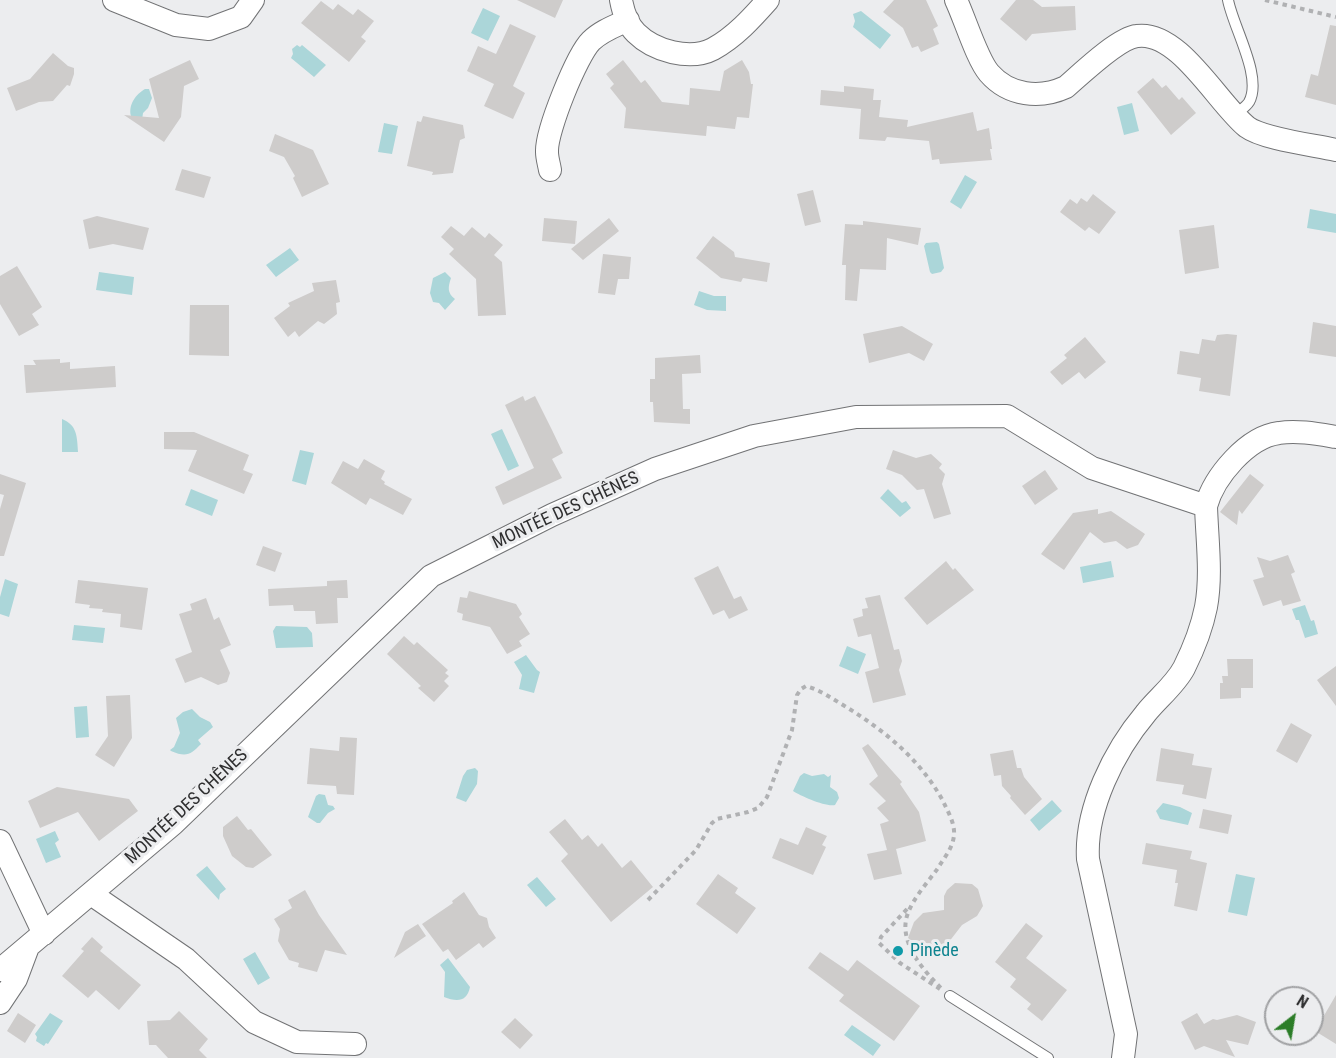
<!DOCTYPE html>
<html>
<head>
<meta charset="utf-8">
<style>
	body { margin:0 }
	#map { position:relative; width:1336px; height:1058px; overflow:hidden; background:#ecedef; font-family:"Roboto Condensed",sans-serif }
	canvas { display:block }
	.north { position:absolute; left:1264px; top:986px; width:60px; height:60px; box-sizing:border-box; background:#ecedef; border:2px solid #a0a1a3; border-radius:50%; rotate:31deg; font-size:16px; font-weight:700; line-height:24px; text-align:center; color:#2f2f30 }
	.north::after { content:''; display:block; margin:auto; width:21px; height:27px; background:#2c7d28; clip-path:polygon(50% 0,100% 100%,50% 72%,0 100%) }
</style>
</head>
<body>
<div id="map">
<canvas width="1336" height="1058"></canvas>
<div class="north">N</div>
</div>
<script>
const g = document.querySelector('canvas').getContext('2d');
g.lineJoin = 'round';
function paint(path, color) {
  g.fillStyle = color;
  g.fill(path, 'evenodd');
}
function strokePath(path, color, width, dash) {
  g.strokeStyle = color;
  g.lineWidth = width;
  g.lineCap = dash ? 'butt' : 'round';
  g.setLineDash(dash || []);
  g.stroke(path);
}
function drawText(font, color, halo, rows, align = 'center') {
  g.font = font + ' "Roboto Condensed",sans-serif';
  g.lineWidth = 6;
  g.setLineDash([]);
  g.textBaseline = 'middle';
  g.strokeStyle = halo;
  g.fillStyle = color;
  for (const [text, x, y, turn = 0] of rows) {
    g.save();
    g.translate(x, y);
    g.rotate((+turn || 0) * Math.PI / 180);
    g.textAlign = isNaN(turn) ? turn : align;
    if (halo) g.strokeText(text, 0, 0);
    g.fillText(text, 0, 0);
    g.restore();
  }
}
const water = new Path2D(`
	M483 8 500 16 488 41 471 33Z
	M861 11 891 35 880 49 853 27 855 21 853 14Z
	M297 45 300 47 302 45 326 65 314 77 291 58 293 54 292 49Z
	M145 89H149L152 98 148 108 143 113 142 120 131 116C128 105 136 94 145 89Z
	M1132 103 1139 131 1124 135 1117 107Z
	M384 123 398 126 392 154 378 152Z
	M965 175 977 182 961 209 950 202Z
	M1310 209 1336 214V233L1307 228Z
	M937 242 939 244 944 268 941 272 932 274 930 272 924 246 926 243Z
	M290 248 299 260 276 277 266 265Z
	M99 272 134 277 132 295 96 290Z
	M445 272 451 278C448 287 447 293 455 299L445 310 439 303 433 302 430 293 433 278Z
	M699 291 714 296H726V311L707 310 694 305Z
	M62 419C77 425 77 436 78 452H62Z
	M502 429 519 466 508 471 491 434Z
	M300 450 314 453 306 485 292 481Z
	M191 489 218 500 212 516 185 505Z
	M888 489 902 503 906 501 911 508 900 517 880 498Z
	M1111 561 1114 577 1083 583 1080 567Z
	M5 579 18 584 9 617 0 614V597Z
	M1305 605 1311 621 1314 620 1318 634 1305 638 1299 620H1296L1292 609Z
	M74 625 105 628 103 643 72 640Z
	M276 626 307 627 312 633 313 647 276 648 273 631Z
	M847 646 866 654 858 674 839 666Z
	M526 655 537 670 540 672 534 693 519 689 522 675 514 662Z
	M87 706 89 737 76 738 74 707Z
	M192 709 200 717 210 722 213 727 198 740 201 744C191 754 187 758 171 751L170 750 174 747 180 733 176 718 183 712Z
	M475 768 478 771 477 784 466 802 456 798 463 776 467 770Z
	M804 773 812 776 824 774 828 777 831 775 830 787 837 792 839 798 835 805C825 807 801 796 793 791L800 776Z
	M319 794 325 795 328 805 333 806 335 809 328 813 320 823H317L308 817 316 796Z
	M1052 800 1062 811 1039 831 1030 820Z
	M1163 803 1180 807 1192 813 1188 825 1160 819 1156 811Z
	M55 831 59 840 55 843 61 857 46 863 36 839Z
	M207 866 226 889 220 894 219 900 196 875Z
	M1236 874 1255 878 1247 916 1228 912Z
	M537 877 556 899 546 907 527 885Z
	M255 952 270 978 258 985 243 959Z
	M448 958 470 987C467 1002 457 1002 444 997L445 972 440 965Z
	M50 1013 63 1021 48 1044 46 1043 44 1046 36 1041 37 1037 35 1034Z
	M852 1025 881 1045 873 1056 844 1035Z`);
const building = new Path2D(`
	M517 0H563L555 18Z
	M894 0H926L938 26 933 29 939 44 921 52 918 46 912 48 903 28 883 12Z
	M1016 0H1033L1042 7 1075 6 1076 30 1032 34 1026 41 1000 19Z
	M321 1 333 10 338 4 353 15 358 9 374 21 361 37 366 41 349 62 301 23Z
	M510 24 536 36 513 86 525 93 513 119 484 106 494 84 467 71 478 46 496 54Z
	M1330 25 1336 26V105L1305 97 1311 74 1318 76Z
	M53 53 68 66 74 68V74L70 86 67 85 53 101 39 102 16 111 7 88 30 79Z
	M190 60 199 79 184 86 181 117 164 142 124 115 159 118 149 79Z
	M623 60 641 83 645 80 662 102 689 105 690 88 720 91 724 71 742 60 749 72 751 84H753L749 118 737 117 735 129 707 126 706 136 624 128 626 108 610 88 614 84 606 74Z
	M1153 78 1162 88 1166 85 1179 100 1182 97 1196 113 1171 135 1137 92Z
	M844 86 874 89 873 100H881L879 117 908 120 907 127 973 112 977 131 989 128 992 149H990L992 160 940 164 939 159 932 160 929 141 887 137 885 141 859 139 861 109 820 105 821 90 844 92Z
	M423 116 463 125 465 138 460 140 453 173 432 175 433 172 407 166 417 121 421 122Z
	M275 134 313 150 329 184 302 197 293 178 295 176 284 157 269 151Z
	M182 169 211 177 204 198 175 190Z
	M813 190 821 222 805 226 797 194Z
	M1093 194 1116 212 1099 234 1089 227 1085 231 1060 212 1070 199 1077 204 1081 198 1087 202Z
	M97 216 149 228 143 250 113 244 89 249 83 220Z
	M544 218 577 221 575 244 542 241Z
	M609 218 619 231 583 260 571 249Z
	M863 221 921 228 918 245 887 238 886 270 860 269 857 301 845 300 846 265H842L845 224 863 225Z
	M1214 225 1219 268 1185 274 1179 230Z
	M451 226 464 236 472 227 485 238 489 233 503 245 494 255 502 262 506 315 478 316 476 279 449 254 454 249 441 237Z
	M713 236 734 252 735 257 770 263 767 282 743 278 741 282 721 278 696 258Z
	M603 254 631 257 629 279H618L615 295 598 293Z
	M17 266 42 307 32 314 39 325 19 336 0 304V276Z
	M336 280 340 302 336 303 337 314 324 324 318 321 299 337 295 331 288 337 274 318 290 306 288 303 314 291 312 283Z
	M190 305H229V356L189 355Z
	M1313 322 1336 326V357L1309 353Z
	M902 326 933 344 924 361 909 353 869 363 863 334Z
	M1227 334 1237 335 1230 396 1199 391 1201 378 1177 374 1180 351 1199 354 1202 339 1215 341 1217 335Z
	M1085 337 1106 362 1085 379 1079 372 1062 385 1050 372 1067 358 1064 355Z
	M700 355 701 373 682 374 683 409H690V424L654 422 653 402H650V379H655V358Z
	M60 359V363L70 362V369L115 366 116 387 26 393 24 365H36L33 360Z
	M523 396 525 401 535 396 552 430 563 453 552 459 562 478 503 505 495 487 534 468 505 405Z
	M164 432H194L249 455 243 470 253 474 244 494 188 471 197 450 164 449Z
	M893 450 916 458 931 454 942 464 939 468 945 474 942 484 951 514 934 519 924 489 917 490 902 475 886 469Z
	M364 459 385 471 381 479 385 482 384 484 412 499 403 515 370 498 366 505 331 483 343 461 358 469Z
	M1045 470 1058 489 1035 505 1022 486Z
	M0 474 26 483 4 556H0V509L4 495 0 494Z
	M1250 474 1264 485 1242 514 1239 510 1237 525 1220 512Z
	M1098 509V514L1111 511 1145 534 1138 545 1127 549 1116 541 1104 543 1090 532 1064 570 1041 554 1073 513Z
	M263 546 282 553 275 572 256 565Z
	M1288 555 1295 572 1291 574 1301 601 1283 606 1281 600 1263 606 1253 580 1264 577 1257 557 1270 561Z
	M946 561 953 570 955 568 974 590 927 625 904 598Z
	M718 566 734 599 741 596 748 610 729 619 724 610 713 615 694 578Z
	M78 580 148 588 142 630 120 627 121 614 102 612 103 609 89 608 90 605 75 603Z
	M347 580 348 598H337L338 623 316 624 315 611H294L293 605 269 606 268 589 327 586V581Z
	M469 591 516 604 522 614 519 617 530 634 519 641 522 646 507 654 490 627 462 620 463 614 457 612 460 597 467 598Z
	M880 595 894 650 899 649 902 661 899 670 906 695 873 703 865 672 879 668 871 634 858 637 853 619 863 616 862 609 868 608 865 598Z
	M206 598 214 620 219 617 231 645 220 650 230 673 227 682 218 685 201 677 185 683 175 659 192 652 179 614 192 610 190 604Z
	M404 636 414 645 417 642 448 670 445 673 449 676 444 681 449 686 434 702 418 688 421 686 387 654Z
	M1227 659H1253V688H1241V698L1220 699V683H1223L1222 676H1228Z
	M1336 666V706L1317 680Z
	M130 695 132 738 114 767 95 755 108 736 106 696Z
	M1291 723 1312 735 1297 763 1276 751Z
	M340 737 357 738 354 795 337 794 336 786 307 784 310 748 339 751Z
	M868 744 902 782 900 784 919 812 926 841 896 849 902 874 874 880 867 854 887 850 880 824 889 821 877 808 886 801 869 784 878 776 862 748Z
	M1161 748 1194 754 1192 765 1212 768 1206 799 1182 794 1184 785 1156 781Z
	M1013 750 1017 768H1021L1024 777 1042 799 1025 815 1010 798 1011 796 1002 786 1001 775 994 776 990 754Z
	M57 787 129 799 138 811 99 841 78 812 40 828 28 801Z
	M1203 809 1232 815 1228 834 1199 828Z
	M237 816 248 830 251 829 272 855 253 868 246 867 232 856 223 836V827Z
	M565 819 582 840 588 835 598 847 602 843 622 868 631 860 653 887 611 922 561 861 568 854 549 832Z
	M806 827 827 836 822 845 826 847 813 875 772 858 780 838 798 845Z
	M1146 843 1192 851 1190 859 1207 863 1197 911 1174 906 1178 883H1175L1177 870 1142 864Z
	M718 874 738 888 735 893 756 908 737 934 696 904Z
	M955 883 972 884 978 889 983 906 977 916 962 925 945 947 935 952 925 950 908 938 914 922 923 913 944 910V896L947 890Z
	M305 890 319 915 347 955 325 950 317 972 298 967 299 963 289 960 278 941 280 929 274 919 292 908 288 900Z
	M464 892 479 915 487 918 489 927 496 938 483 948 479 943 456 960 448 949 443 952 422 924 453 903 452 901Z
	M1026 923 1043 936 1026 958 1067 990 1042 1021 1027 1009 1031 1004 1010 987 1016 979 995 962Z
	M418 924 426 936 394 958 405 932Z
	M92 937 103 947 100 951 141 985 119 1010 96 990 88 998 62 976 84 951 81 949Z
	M820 952 848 971 857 960 920 1006 894 1041 839 1001 844 995 808 968Z
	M1336 995V1044L1315 1031Z
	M179 1011 208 1039 199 1050 207 1058H168L156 1045H149L147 1021 170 1020Z
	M18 1013 36 1025 25 1043 7 1031Z
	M1197 1013 1204 1024 1213 1019 1217 1020 1237 1015 1256 1022 1248 1045 1226 1040 1235 1057 1204 1046 1195 1050 1181 1022Z
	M515 1018 533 1035 520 1049 501 1032Z`);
const path = new Path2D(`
	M1265 0 1336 17
	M648 900 696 850 712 823 717 819 748 812 758 808 767 797 792 730 797 695 801 689 806 686C820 690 831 698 843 705 884 730 920 759 943 801 948 812 955 823 954 835 953 848 944 858 938 868 928 882 914 897 908 913 897 941 923 970 941 988
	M907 909 881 937 879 943 900 963 940 989`);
const lane = new Path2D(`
	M1228 0C1233 27 1263 77 1249 102 1246 107 1239 111 1235 115
	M950 996 1048 1058`);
const street = new Path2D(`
	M114 0 176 25 209 29 241 17 253 0
	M621 0C623 11 628 25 636 33 654 51 690 61 713 49 735 37 752 18 768 0
	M956 0C965 19 977 59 989 73 1009 96 1040 99 1066 87 1081 74 1118 38 1137 36 1179 30 1218 104 1247 127 1263 139 1314 145 1336 150
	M550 170C549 164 547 158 547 152 546 131 577 55 591 41 601 31 615 26 628 20
	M0 841 44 934
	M91 894 186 959 254 1022 297 1042 355 1044
	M0 970 173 824 431 576 552 515 655 469 754 436 856 417 1007 416 1092 468 1206 506
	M0 1003 16 979 28 947
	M1123 1058 1126 1034 1088 859C1085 809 1114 751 1146 713 1158 698 1175 685 1184 668 1193 650 1202 627 1206 607 1212 575 1207 539 1206 506 1214 477 1247 437 1279 433 1297 430 1318 434 1336 437`);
const markers = [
	[898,951,6,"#0f9aa8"]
];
const streetNames = [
	["MONTÉE DES CHÊNES",566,511,-25],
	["MONTÉE DES CHÊNES",187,807,-43]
];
const cultureNames = [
	["Pinède",910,951]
];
paint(water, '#abd6d9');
paint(building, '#cecccb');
strokePath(lane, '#727375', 12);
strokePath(street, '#727375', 24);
strokePath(path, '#b0b1b3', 4, [4.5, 4.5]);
strokePath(lane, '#fff', 10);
strokePath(street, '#fff', 22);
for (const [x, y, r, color] of markers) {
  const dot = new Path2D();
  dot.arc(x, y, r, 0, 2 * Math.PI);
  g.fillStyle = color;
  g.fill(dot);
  strokePath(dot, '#ecedef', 2);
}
drawText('18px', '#2f2f30', '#ecedef', streetNames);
drawText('18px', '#0d838f', '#ecedef', cultureNames, 'left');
</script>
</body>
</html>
